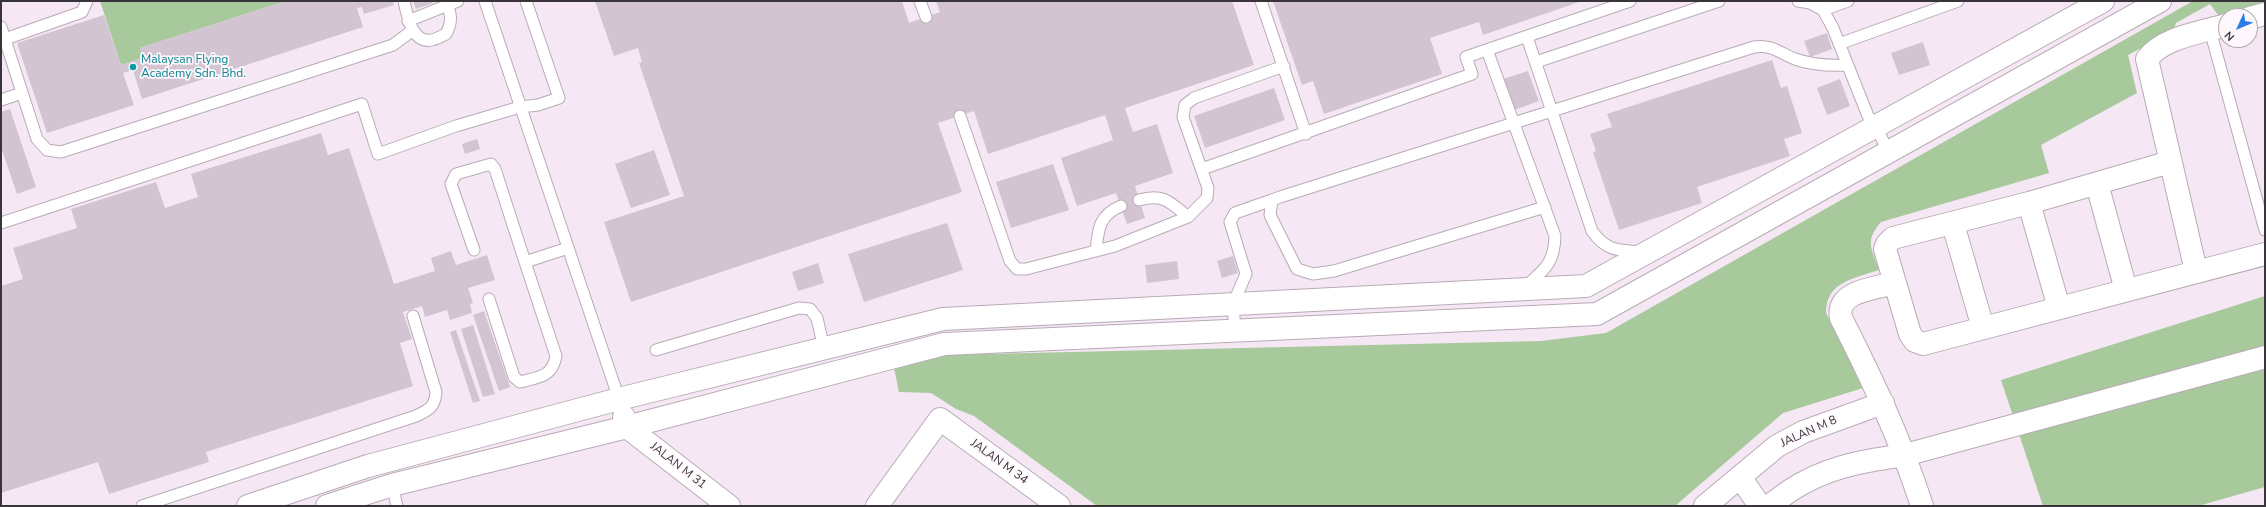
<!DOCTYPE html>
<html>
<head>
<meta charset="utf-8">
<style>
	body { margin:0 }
	#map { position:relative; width:2266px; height:507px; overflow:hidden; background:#f5e8f4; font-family:"Nunito Sans",sans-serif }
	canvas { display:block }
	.frame { position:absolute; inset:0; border:2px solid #393439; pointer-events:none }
	.north { position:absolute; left:2218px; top:8px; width:40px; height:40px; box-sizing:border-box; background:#fef8fd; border:1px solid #afaaaf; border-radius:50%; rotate:226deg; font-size:11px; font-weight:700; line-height:16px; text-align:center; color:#393439 }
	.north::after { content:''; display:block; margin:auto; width:14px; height:18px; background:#2a7de8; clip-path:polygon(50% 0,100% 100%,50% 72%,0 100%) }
</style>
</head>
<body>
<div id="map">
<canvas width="2266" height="507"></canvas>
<div class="frame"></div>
<div class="north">N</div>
</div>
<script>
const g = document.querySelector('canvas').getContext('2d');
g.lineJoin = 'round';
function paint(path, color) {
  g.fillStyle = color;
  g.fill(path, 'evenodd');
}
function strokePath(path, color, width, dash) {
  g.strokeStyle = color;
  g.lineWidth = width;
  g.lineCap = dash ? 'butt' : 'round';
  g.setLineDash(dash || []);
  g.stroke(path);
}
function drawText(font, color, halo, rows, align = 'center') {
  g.font = font + ' "Nunito Sans",sans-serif';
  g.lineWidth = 3.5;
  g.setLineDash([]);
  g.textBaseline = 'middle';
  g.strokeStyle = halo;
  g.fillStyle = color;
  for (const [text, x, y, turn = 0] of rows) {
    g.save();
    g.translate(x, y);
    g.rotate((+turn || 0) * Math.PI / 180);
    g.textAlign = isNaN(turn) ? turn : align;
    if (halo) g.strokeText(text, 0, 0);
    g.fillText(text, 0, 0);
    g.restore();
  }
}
const green = new Path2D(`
	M100 1H286L140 48 143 58 121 65Z
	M2193 1H2265V3L2218 15 2210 4 2176 23 2173 31 2128 55 2137 93 2041 145 2049 173 1881 222C1864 241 1872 249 1879 270 1854 279 1826 281 1826 313L1863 388 1783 413 1675 506H1097L974 416 956 409 931 393 899 392 894 368 944 355 1541 341 1606 333Z
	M2265 296V487L2198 506H2043L2001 380Z`);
const building = new Path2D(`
	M286 1H393L394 5 364 14 362 7 357 8 363 27 142 99 133 70 123 73 134 105 47 133 17 43 104 15 121 65 143 58 140 48Z
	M413 1H432L433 3 416 9Z
	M595 1H902L909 23 940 12 936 1H1232L1254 65 1125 108 1133 132 1157 124 1173 173 1135 186 1145 218 1127 224 1116 193 1077 206 1061 158 1113 140 1105 115 988 154 974 111 938 123 962 192 631 302 604 222 684 196 639 63 642 62 638 48 614 56Z
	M1273 1H1582L1483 35 1479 22 1430 38 1442 74 1324 114 1313 81 1302 85Z
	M1827 33 1832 49 1810 57 1804 41Z
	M1923 42 1930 65 1899 75 1891 53Z
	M1772 60 1781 88 1787 86 1802 133 1784 139 1790 156 1697 187 1702 203 1619 230 1593 152 1596 151 1590 134 1612 127 1607 114Z
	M1528 71 1539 101 1514 110 1503 79Z
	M1840 79 1850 106 1827 115 1817 88Z
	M1274 88 1285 120 1205 148 1194 116Z
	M10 109 36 187 17 194 1 147V112Z
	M321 133 328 155 349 148 394 284 435 271 431 258 451 251 456 265 487 255 495 280 468 288 473 303 470 304 472 313 450 320 447 310 425 317 422 306 403 312 412 339 400 343 413 386 206 452 209 462 109 494 98 462 1 493V286L23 279 13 248 77 228 71 209 156 182 165 208 198 197 191 174Z
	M477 139 480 149 465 154 462 144Z
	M654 150 670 195 631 208 615 164Z
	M1053 164 1069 210 1011 228 996 182Z
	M947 223 963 270 864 302 848 254Z
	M1233 256 1238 273 1222 278 1217 261Z
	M1177 261 1179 279 1147 283 1145 265Z
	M818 263 824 283 798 291 792 272Z
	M484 311 510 387 499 391 473 315Z
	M473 325 495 394 483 397 461 329Z
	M456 330 480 401 473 403 450 332Z`);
const service = new Path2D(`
	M404 1C407 15 412 44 432 40 437 39 442 36 446 34 453 21 451 14 446 1
	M485 1 619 399
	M920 1 926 17
	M1261 1 1306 134
	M1798 1 1810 3 1823 10 1833 28 1868 116 1876 127 1889 153
	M1822 3 1823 10 1848 1
	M408 21 458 1
	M1 27 37 139 47 150 61 152 393 45 413 30
	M2210 30 2265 230
	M1527 37 1592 231C1607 252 1619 250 1642 252
	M5 39 82 12 87 1
	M1839 44 1958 1
	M1487 50 1555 236C1554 264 1545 269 1525 287
	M1536 62 1719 1
	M1 100 22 93
	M960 116 1010 261 1017 269H1026L1115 246 1188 217 1207 198 1208 188 1183 117 1185 105 1194 98 1284 66
	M1202 169 1472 74 1466 57 1630 1
	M1139 200C1163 193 1170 202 1188 217
	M1545 207 1334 271 1313 274 1297 269 1270 215 1272 200 1280 197 1754 47C1771 44 1780 53 1795 59 1812 65 1830 66 1848 65
	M1 223 362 104 378 154 456 126 520 107 538 105 559 98 526 1
	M474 250 451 184 456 174 491 164 495 169 525 262
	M1096 251C1098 229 1099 215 1121 206
	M489 299 514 377 520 382C538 377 552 378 556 356L525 262 568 248
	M1235 331 1233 304 1246 274 1230 222 1235 213 1272 200
	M656 350 799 308 810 309 817 318 824 349
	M392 485 397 506
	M142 506 416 416C429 410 435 407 436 392L413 316`);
const minor = new Path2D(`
	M2250 18 2265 14
	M2170 162 2029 203 1893 238 1887 244 1885 249 1910 334 1915 341 1923 344 2265 254
	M2097 184 2126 290
	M2029 203 2059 308
	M1953 224 1983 328
	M2196 271 2147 59C2164 37 2200 33 2226 25
	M1895 283C1876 288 1835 291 1841 318 1873 381 1900 438 1922 506
	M624 417 627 427 729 506
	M1740 477 1760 506
	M248 506 368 466 619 399 943 319 1586 286 2103 1
	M327 506 392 485 627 427 944 344 1597 314 2160 1
	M877 506 940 419 1059 506
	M1705 506 1777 446 1803 432 1883 403
	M1769 506C1780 498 1792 488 1805 482 1836 465 1870 460 1905 455L2265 357`);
const markers = [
	[133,67,4,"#0f9aa8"]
];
const cultureNames = [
	["Malaysan Flying",141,60],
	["Academy Sdn. Bhd.",141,74]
];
const streetNames = [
	["JALAN M 8",1809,432,-24],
	["JALAN M 34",999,462,36],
	["JALAN M 31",678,466,38]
];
paint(green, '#a7c99c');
paint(building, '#d2c5d1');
strokePath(service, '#b8abb6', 13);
strokePath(minor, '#b8abb6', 24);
strokePath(service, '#fff', 11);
strokePath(minor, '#fff', 22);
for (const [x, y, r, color] of markers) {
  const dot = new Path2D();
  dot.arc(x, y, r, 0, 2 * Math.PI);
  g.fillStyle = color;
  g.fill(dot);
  strokePath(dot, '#fef8fd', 1.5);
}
drawText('12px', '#0d838f', '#fef8fd', cultureNames, 'left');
drawText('12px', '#393439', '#fef8fd', streetNames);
</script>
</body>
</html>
